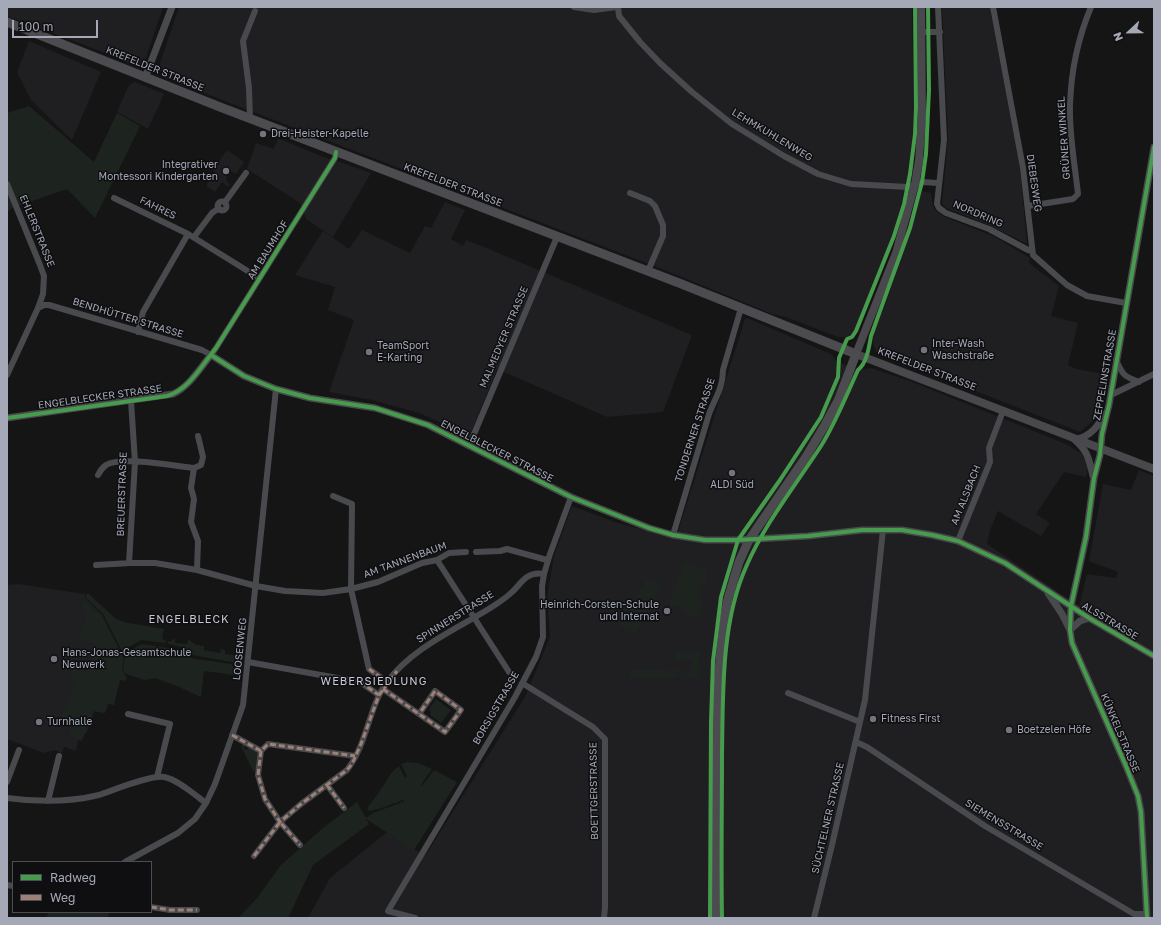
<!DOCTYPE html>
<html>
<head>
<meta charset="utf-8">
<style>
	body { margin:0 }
	#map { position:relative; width:1161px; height:925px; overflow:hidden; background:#151515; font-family:"Golos Text",sans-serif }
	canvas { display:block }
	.frame { position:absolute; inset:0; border:8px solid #a5a9b7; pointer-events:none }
	.legend { position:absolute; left:12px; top:861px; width:140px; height:52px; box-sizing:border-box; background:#0f0f11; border:1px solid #4b4d53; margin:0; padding:5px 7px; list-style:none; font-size:12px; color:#a5a9b7 }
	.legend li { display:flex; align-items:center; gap:8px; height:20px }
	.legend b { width:20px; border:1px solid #4b4d53 }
	.north { position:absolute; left:1109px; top:12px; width:40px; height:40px; -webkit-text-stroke:3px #0f0f11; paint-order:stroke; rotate:248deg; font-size:11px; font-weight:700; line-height:16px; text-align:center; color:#a5a9b7 }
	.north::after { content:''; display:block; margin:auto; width:14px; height:18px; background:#a5a9b7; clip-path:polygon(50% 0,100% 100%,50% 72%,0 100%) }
	.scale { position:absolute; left:12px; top:20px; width:86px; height:18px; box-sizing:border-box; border:2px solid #a5a9b7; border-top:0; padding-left:5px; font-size:12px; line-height:14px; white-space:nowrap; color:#a5a9b7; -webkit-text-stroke:3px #0f0f11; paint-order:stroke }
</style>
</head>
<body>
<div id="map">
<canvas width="1161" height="925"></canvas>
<div class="frame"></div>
<ul class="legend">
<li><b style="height:5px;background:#469c4c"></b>Radweg</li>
<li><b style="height:5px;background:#9e8076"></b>Weg</li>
</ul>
<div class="north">N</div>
<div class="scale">100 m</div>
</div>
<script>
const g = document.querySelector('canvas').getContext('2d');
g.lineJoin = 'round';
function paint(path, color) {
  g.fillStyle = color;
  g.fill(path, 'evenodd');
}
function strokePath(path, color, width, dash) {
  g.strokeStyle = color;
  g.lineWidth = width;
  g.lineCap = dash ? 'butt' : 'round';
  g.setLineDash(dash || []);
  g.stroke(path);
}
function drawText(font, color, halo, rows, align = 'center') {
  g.font = font + ' "Golos Text",sans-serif';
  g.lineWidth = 3;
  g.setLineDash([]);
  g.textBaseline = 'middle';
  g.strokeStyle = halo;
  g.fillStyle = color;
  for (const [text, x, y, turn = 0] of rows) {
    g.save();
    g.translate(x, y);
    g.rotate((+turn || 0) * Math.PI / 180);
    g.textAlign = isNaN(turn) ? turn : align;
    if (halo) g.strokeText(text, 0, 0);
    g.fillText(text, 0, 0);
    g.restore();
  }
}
const built = new Path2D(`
	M7 7H163L145 61 137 67 108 54 7 16Z
	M179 7H912L914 107 913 134 908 175 902 202 893 236 878 270 855 330 852 335 846 337H838L786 317 772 314 662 269 165 78 161 73 159 68 161 60Z
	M942 7H990L1020 169 1027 244 989 225 946 208 942 204 948 138Z
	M29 41 101 72 72 140 31 100 17 72Z
	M135 82 164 94 148 129 117 112 129 85Z
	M278 138 323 157 343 163 371 173 333 237 306 219 300 203 247 169 256 143 274 149Z
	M227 150 244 162 236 174 230 171 228 174 226 178V181L230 184 228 187 222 182 215 192 206 186 215 171 213 170Z
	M922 191 931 193 933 206 936 211 945 217 995 237 1030 258 1029 263 1059 286 1051 316 1078 323 1068 365 1076 369 1105 374 1095 419 1080 432 876 352 872 339 873 335 885 306 912 225Z
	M445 202 465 210 451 239 463 246 466 240 489 249 692 335 663 412 607 417 497 369 469 437 440 422 419 413 372 400 329 392 354 320 328 310 335 287 295 275 323 231 349 249 362 230 410 253 425 226 431 228Z
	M747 318 831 354 837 362 860 370 871 368 910 381 1066 444 1081 453 1089 465 1086 477 1064 472 1036 514 1050 523 1041 536 998 511 990 530 987 544 1079 606 1087 574 1116 578 1118 572 1089 561 1103 484 1131 490 1139 470 1154 476V918H308L330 878 387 832 425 856 525 697 550 637 547 597 554 556 572 506 618 523 676 538 745 319Z
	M19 584 85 594V598L102 615 123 656 108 675 86 734H80L76 751 64 747 62 753 54 750 44 753 7 739V585Z`);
const green = new Path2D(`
	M29 106 94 162 117 113 140 126 95 218 67 189 12 208 7 212V113Z
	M686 560 688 561 687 563 703 568V567L707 572 706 586 701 581 698 594 702 601 698 619 693 617 682 611V608L679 605 673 607 669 603Z
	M647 579 662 584 635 634 620 626Z
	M86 594H89L116 619 128 623 164 629 162 638 164 640 166 641V643L141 640 122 651 103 614 86 598Z
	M84 599 101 616 124 659 122 670 127 678 125 681 120 680 114 705 108 704 105 713 93 711 82 741 69 737 80 706 67 701 76 684 69 681 74 668 87 673 97 647 94 646V644L78 638 88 612 81 606Z
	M175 638V643L187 644 188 640H189L196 645 204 646V650L220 653 221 649 225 650V654L241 656 242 652 244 656 242 670C238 669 236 664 232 662L192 655 182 647 168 644V641L170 642Z
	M142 644 181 650 190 658 231 664 236 671 242 674V676L204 671 201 697 177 686 155 678 145 680 126 674 123 670 125 658 123 654Z
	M697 652H699L700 678H630V669L673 671 679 667V673H676L680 678 689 675 693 659 675 661V653Z
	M436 699 451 710 441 723 430 715 431 712 429 709Z
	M67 702 79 707 71 729 58 725Z
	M243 744 245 745 244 749 247 750 248 747 258 752 256 770 255 771H253L241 746Z
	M407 762 418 763 432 769 421 785 422 786 434 770 457 782 414 850 366 819 369 824 313 865 288 918H238L258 897 281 865 323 828 357 802 366 818C376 809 392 808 404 801V799L394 804V803C386 807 379 809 369 811L367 808C372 801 377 796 381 789 387 781 390 772 399 766L405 778 407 776 401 764Z
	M48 912H110L107 918H47Z`);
const minor = new Path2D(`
	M574 7 594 10 616 7
	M618 7 619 16 640 42 660 63 692 92 732 124 784 156 818 174 851 184 908 187 922 182 938 183
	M938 7 944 140 937 204 939 208 946 213 989 229 1028 250 1032 251
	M993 7 1023 168 1033 255 1067 285 1087 296 1126 303
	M922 32H940
	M250 119 249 88 243 41 255 11
	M7 184 40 265 44 276 43 294 38 308 7 375
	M630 193 650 201 655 206 663 225V236L648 271
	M114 198 188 234 259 278
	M217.5 206a4.5 4.5 0 1 1 9 0a4.5 4.5 0 1 1-9 0Z
	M225 202 246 173
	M1028 206 1073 199 1078 194C1075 165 1069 135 1070 105 1071 72 1078 38 1091 7
	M194 237 212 213 219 208
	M38 308 44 305H49L202 350 211 355 216 348 335 158 336 152
	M138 332 143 312 188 234
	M1116 360C1123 375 1123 376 1139 382
	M1111 395 1154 374
	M469 446 557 237
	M194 468 191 488 194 499 191 522 198 541 197 570
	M98 475C100 471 102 468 106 465 122 456 174 466 194 468L201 465 203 457 198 436
	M333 496 352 504 351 589 369 669 387 682
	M673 535 709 414C715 398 723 388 723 370L741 308
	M958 541 990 462 989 448 1003 411
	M476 552 500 551 507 549 547 560
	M437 560 509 672
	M129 563 135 462 131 401
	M96 565 131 563H155L197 570 256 586 285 591 323 593 351 589 378 582 422 563 437 560 449 553 466 552
	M248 662 360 682 379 695
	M522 683 593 727 605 739V907L604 918
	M383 689 445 732 461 710 435 691 419 714
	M788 693 860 722
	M128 714 170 724 157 777
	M232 735 261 751 268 744 355 756
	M856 742 867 747 985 826 1134 914H1147
	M261 751 258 775 265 799 280 822 301 804 347 770C368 743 368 708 387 682 414 646 458 629 495 605 501 601 507 597 512 592 517 588 521 581 527 577 533 573 538 573 544 574
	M7 782 19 750
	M327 785 344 808
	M7 798C36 802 70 802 99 795 114 790 150 775 164 777 177 779 195 795 206 803
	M48 801 59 756
	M254 856 280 822 300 845
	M125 862 178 833 195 819 206 803 215 784 243 705 276 389
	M7 885 13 886
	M151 907 170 910H197
	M415 918 388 911 515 697 536 657 543 637 542 586 544 574 550 554 571 497
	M814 918 832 845 865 700 883 530`);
const tertiary = new Path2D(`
	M145 78 172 7
	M7 418 173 394C189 387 200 368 211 355L244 376 276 389 310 398 375 408 428 425 571 497 649 528 673 535 705 540H738L808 536 862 530H902L932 535 958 541 1005 563 1089 618 1154 656
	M1074 439C1088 451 1089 459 1093 476
	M1077 439C1091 436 1098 426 1105 414
	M1048 593 1062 614 1070 630 1080 621 1089 618
	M1147 918 1141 812 1138 796 1126 766 1072 643 1070 630 1071 606 1086 537 1094 478 1100 455 1102 434 1109 405 1154 147`);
const secondary = new Path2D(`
	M921 7 922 117 919 160 915 184 896 253 856 354 1154 469`);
const primary = new Path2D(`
	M7 22 220 107 679 283 856 354 838 401 825 425 806 457 749 540 739 562 728 599 724 621 718 681 716 773V918`);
const quiet = new Path2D(`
	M369 669 387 682
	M360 682 379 695
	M383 689 445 732 461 710 435 691 419 714
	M232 735 261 751 268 744 355 756
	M261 751 258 775 265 799 280 822 301 804 347 770 352 764 361 744 379 695 397 671
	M327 785 344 808
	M254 856 280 822 300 845
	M151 907 170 910H197`);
const cycleway = new Path2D(`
	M211 355 244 376 276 389 310 398 375 408 428 425 571 497 649 528 673 535 705 540H738L808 536 862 530H902L932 535 958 541 1005 563 1089 618 1154 656
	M7 418 167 396C189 390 202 365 216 348L335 158 336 152
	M710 918 711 722 713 661 721 597 738 540 780 480 821 417 838 377 839 358 847 339 852 337 856 331 894 236 904 204 910 174 915 134 916 108 915 7
	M722 918C721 864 722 809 722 755 723 694 721 623 746 567 765 523 795 486 821 446 836 422 846 396 858 370 867 363 869 347 871 336L910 228 922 182 926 154 929 90 928 7
	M1147 918 1141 812 1138 796 1126 766 1072 643 1070 630 1071 606 1086 537 1094 478 1100 455 1102 434 1109 405 1154 147`);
const markers = [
	[263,134,4,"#73757e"],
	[226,171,4,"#73757e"],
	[924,350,4,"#73757e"],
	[369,352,4,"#73757e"],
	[732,473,4,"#73757e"],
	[667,611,4,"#73757e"],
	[54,659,4,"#73757e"],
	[873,719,4,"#73757e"],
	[39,722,4,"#73757e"],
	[1009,730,4,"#73757e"]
];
const streetNames = [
	["KREFELDER STRASSE",155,69,22],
	["LEHMKUHLENWEG",772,135,31],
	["GRÜNER WINKEL",1064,138,-94],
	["DIEBESWEG",1034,183,82],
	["KREFELDER STRASSE",453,185,21],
	["FAHRES",158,208,26],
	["NORDRING",978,214,23],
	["EHLERSTRASSE",37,231,68],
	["AM BAUMHOF",268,250,-58],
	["BENDHÜTTER STRASSE",128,318,17],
	["MALMEDYER STRASSE",504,337,-67],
	["KREFELDER STRASSE",927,369,21],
	["ZEPPELINSTRASSE",1105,375,-80],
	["ENGELBLECKER STRASSE",100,397,-8],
	["TONDERNER STRASSE",695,430,-72],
	["ENGELBLECKER STRASSE",497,451,27],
	["BREUERSTRASSE",122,494,-88],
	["AM ALSBACH",966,495,-68],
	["AM TANNENBAUM",405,560,-20],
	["SPINNERSTRASSE",455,617,-32],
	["ALSSTRASSE",1110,621,31],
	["LOOSENWEG",240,649,-84],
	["BORSIGSTRASSE",496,708,-60],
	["KÜNKELSTRASSE",1120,733,67],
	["BOETTGERSTRASSE",594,791,-91],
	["SÜCHTELNER STRASSE",828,818,-77],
	["SIEMENSSTRASSE",1004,825,31]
];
const poiNames = [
	["Drei-Heister-Kapelle",271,134],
	["Integrativer",218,165,"right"],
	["Montessori Kindergarten",218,177,"right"],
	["Inter-Wash",932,344],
	["Waschstraße",932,356],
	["TeamSport",377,346],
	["E-Karting",377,358],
	["ALDI Süd",732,485,"center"],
	["Heinrich-Corsten-Schule",659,605,"right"],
	["und Internat",659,617,"right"],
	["Hans-Jonas-Gesamtschule",62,653],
	["Neuwerk",62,665],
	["Fitness First",881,719],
	["Turnhalle",47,722],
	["Boetzelen Höfe",1017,730]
];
const neighbourhoodNames = [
	["ENGELBLECK",189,620],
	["WEBERSIEDLUNG",374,682]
];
paint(built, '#1f1f21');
paint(green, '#1d241f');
strokePath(minor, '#494a4e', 6);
strokePath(tertiary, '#494a4e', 7);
strokePath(secondary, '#48484d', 8);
strokePath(primary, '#4c4c50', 9);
strokePath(quiet, '#9e8076', 3, [6, 3]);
strokePath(cycleway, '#469c4c', 4);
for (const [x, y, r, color] of markers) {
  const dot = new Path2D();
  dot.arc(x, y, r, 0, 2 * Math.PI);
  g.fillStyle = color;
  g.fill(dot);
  strokePath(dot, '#0f0f11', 1.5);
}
drawText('10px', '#a5a9b7', '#0f0f11', streetNames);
drawText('10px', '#a5a9b7', '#0f0f11', poiNames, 'left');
g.letterSpacing = '1px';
drawText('11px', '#c6c8d3', '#0f0f11', neighbourhoodNames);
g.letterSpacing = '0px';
</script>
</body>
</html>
